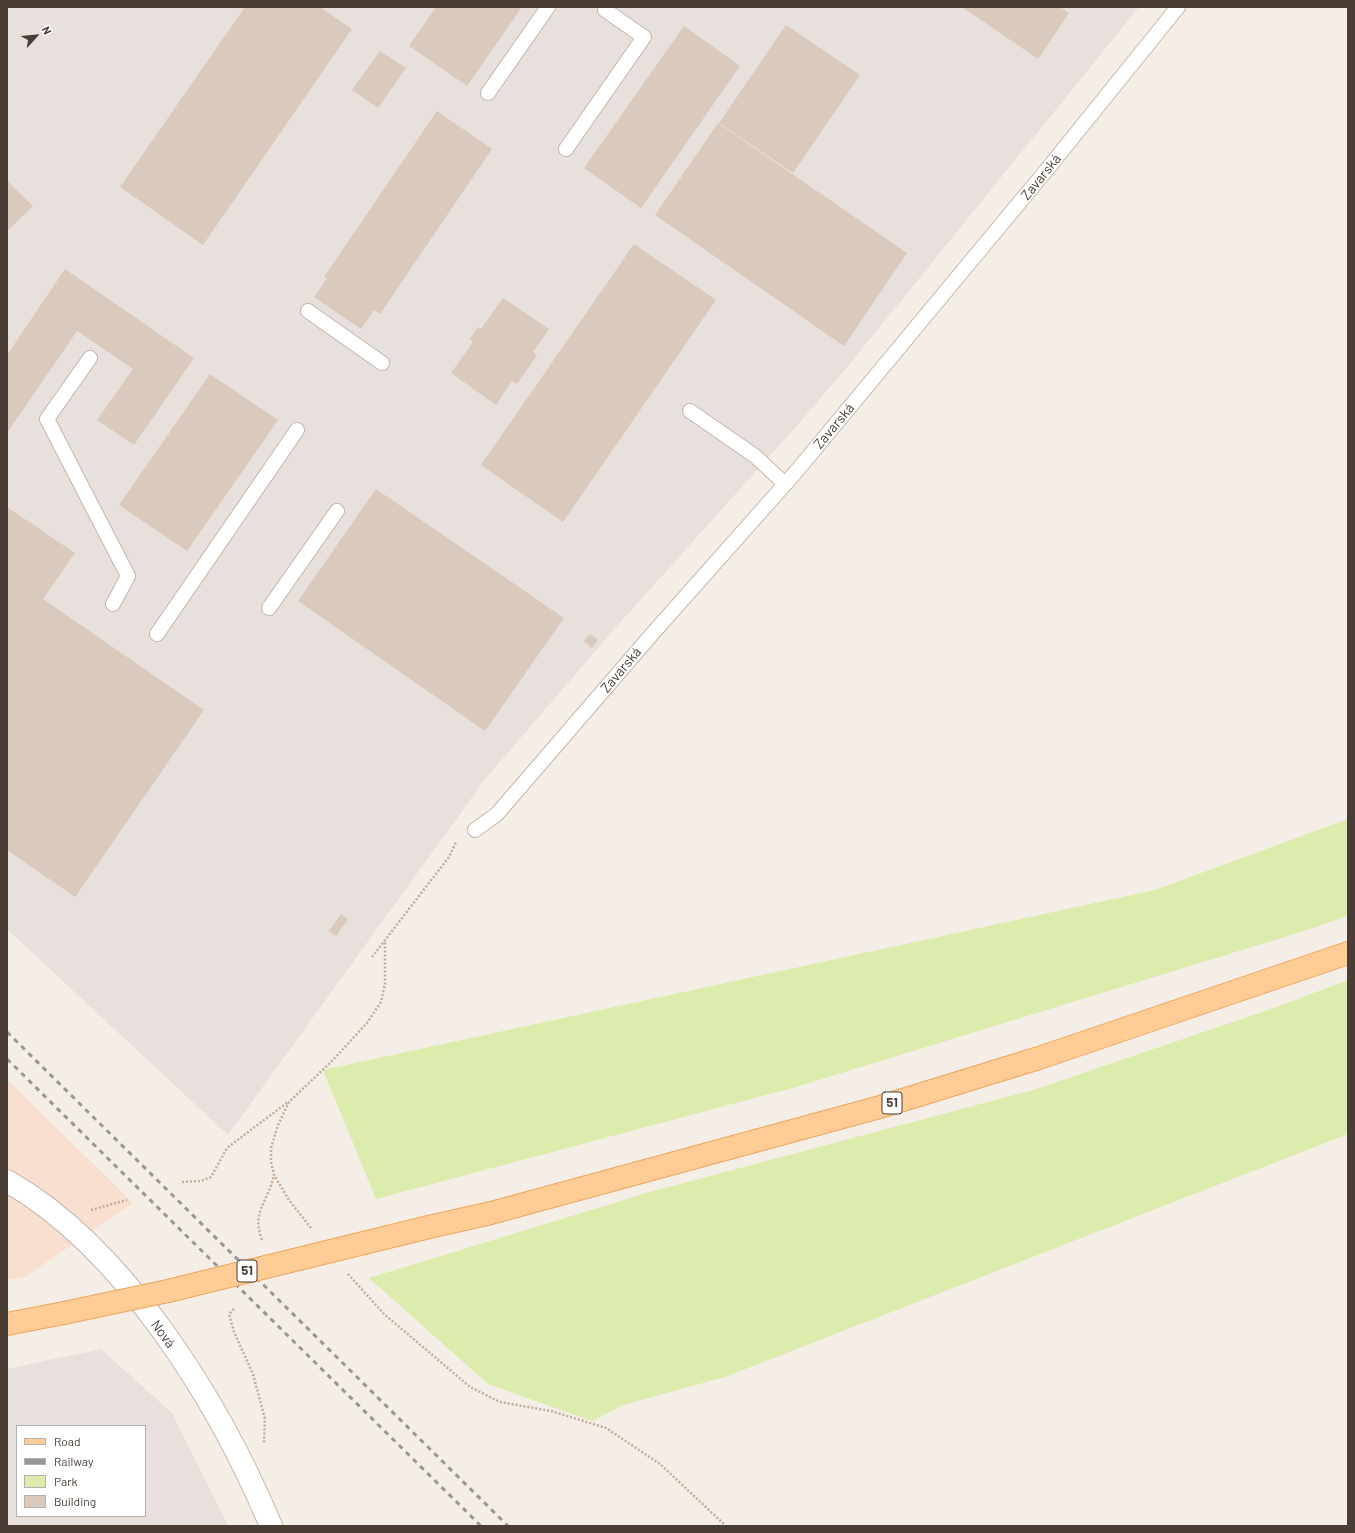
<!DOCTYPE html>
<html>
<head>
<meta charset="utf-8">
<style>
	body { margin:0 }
	#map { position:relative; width:1355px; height:1533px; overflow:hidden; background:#f5eee7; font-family:Barlow,sans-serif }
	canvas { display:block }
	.frame { position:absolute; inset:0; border:8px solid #493d35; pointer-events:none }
	.legend { position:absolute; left:16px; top:1425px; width:130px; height:92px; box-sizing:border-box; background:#fff; border:1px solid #b6b1ae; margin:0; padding:5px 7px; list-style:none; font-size:12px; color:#493d35 }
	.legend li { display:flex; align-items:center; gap:8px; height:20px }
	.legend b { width:20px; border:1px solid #b6b1ae }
	.north { position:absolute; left:16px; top:16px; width:40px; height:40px; -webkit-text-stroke:3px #fff; paint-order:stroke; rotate:63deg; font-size:11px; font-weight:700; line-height:16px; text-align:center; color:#493d35 }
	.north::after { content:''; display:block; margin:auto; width:14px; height:18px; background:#493d35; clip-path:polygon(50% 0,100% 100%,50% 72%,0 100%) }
</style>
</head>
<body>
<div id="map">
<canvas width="1355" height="1533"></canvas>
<div class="frame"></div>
<ul class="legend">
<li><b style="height:5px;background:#ffcc96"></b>Road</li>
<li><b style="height:5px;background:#979797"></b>Railway</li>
<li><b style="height:11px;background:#dcecac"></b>Park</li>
<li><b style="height:11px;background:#dacabe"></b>Building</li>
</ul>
<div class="north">N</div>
</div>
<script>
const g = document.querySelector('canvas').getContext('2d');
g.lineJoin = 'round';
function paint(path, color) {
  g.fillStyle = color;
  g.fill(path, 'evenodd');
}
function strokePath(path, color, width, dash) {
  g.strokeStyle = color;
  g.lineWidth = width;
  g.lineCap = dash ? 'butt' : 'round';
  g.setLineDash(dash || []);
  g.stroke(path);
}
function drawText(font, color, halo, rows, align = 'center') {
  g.font = font + ' Barlow,sans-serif';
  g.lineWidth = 3.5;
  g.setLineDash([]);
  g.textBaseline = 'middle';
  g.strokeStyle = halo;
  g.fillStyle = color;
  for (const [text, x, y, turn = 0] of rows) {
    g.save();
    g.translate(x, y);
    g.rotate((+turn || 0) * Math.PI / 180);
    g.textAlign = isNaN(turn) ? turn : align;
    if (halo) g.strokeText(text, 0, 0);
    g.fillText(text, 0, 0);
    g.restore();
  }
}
const commercial = new Path2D(`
	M7 1079 133 1203 25 1277 7 1280Z`);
const industrial = new Path2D(`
	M7 7H1139L849 365 794 429 617 626 486 778 228 1135 7 929Z
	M101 1349 172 1413 228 1526H7V1369ZM17 1426H145V1516H17Z`);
const green = new Path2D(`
	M1348 819V915L1317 927 796 1087 376 1199 323 1070 1155 890Z
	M1348 980V1134L725 1377 623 1405 592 1421 488 1384 369 1278 650 1192 1033 1090 1274 1008Z`);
const building = new Path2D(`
	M245 7H320L352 29 203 245 120 187Z
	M436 7H522L467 86 409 46Z
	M962 7H1060L1069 13 1038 59Z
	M786 25 860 75 793 173 719 123Z
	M684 26 740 66 641 208 584 168Z
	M380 51 406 68 378 108 352 90Z
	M437 111 492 149 380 314 374 310 361 329 314 297 327 278 324 277Z
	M718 123 907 253 844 346 655 215Z
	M7 181 33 206 7 231Z
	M634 244 716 300 563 522 481 465Z
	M65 269 194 358 134 445 97 420 133 369 77 331 7 433V355Z
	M503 298 549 329 533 352 537 355 517 384 512 381 496 405 451 373 473 342 470 339 478 327 481 329Z
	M210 374 278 420 187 551 119 505Z
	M376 489 564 618 485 731 298 601Z
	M7 507 75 553 43 599 204 710 75 897 7 850Z
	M590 634 598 640 592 648 584 641Z
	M341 914 348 919 336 936 329 931Z`);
const path = new Path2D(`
	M372 957 449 857 456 842
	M182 1182 201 1181 211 1177 227 1148 288 1102
	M91 1210 127 1200
	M311 1228 289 1200 274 1175 271 1162V1148L278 1125 289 1102 332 1061 367 1023 381 1002 385 984V942
	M262 1240C251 1211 268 1203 274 1175
	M348 1274 384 1314 470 1387 500 1402 551 1411 606 1428 660 1464 726 1526
	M234 1309 229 1314 234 1332 253 1374 265 1419 264 1443`);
const service = new Path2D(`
	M488 93 548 7
	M566 149 644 37 605 10
	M308 311 382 363
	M90 358 47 419 128 576 113 604
	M690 411 755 456 785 484
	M269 608 337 511
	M157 634 297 430
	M475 830 497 814 653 633 795 473 1049 167 1178 7`);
const minor = new Path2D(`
	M7 1181C125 1248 220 1404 271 1526`);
const primary = new Path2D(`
	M429 1227 491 1213 880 1107 1039 1058 1348 953
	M7 1324 64 1313`);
const rail = new Path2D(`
	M7 1032 508 1526
	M7 1059 481 1526`);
const primaryBridge = new Path2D(`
	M64 1313 168 1291 429 1227`);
const shields = [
	[892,1103,20],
	[247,1271,20]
];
const shieldNames = [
	["51",892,1103],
	["51",247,1271]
];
const streetNames = [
	["Zavarská",1041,177,-51],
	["Zavarská",834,426,-50],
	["Zavarská",621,670,-50],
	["Nová",163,1334,54]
];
paint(commercial, '#f8dfd0');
paint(industrial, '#e7e0dc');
paint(green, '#dcecac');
paint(building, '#dacabe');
strokePath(service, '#c4b6ac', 16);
strokePath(minor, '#c4b6ac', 24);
strokePath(primary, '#eda55c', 24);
strokePath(path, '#c4ac99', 2.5, [2, 2]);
strokePath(service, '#fff', 14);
strokePath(minor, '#fff', 22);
strokePath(primary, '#ffcc96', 22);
strokePath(rail, '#979797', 3, [5, 5]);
strokePath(primaryBridge, '#eda55c', 24, []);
strokePath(primaryBridge, '#ffcc96', 22);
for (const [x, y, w] of shields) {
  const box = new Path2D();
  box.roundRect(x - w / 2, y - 11, w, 22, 3);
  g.fillStyle = '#fff';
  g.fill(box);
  strokePath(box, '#493d35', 1);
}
drawText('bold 13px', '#493d35', null, shieldNames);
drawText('14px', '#493d35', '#fff', streetNames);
</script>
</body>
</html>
